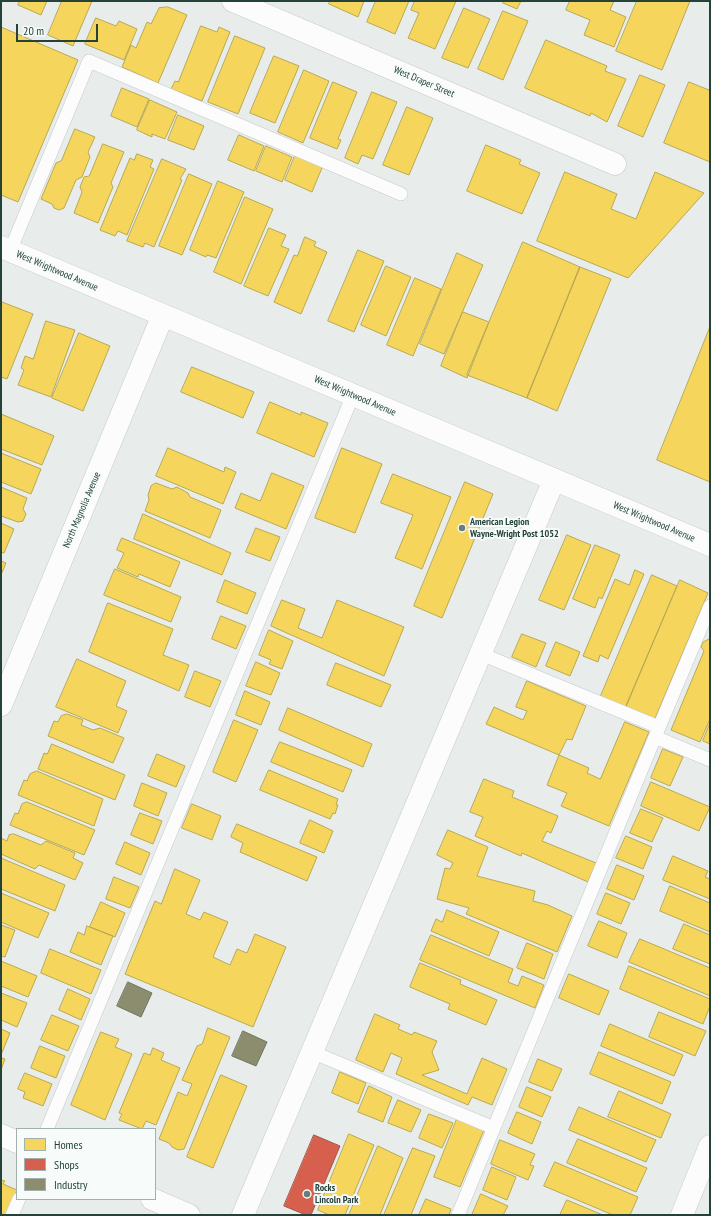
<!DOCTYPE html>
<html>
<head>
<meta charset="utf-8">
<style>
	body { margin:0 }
	#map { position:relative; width:711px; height:1216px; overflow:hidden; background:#e8edeb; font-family:"PT Sans Narrow",sans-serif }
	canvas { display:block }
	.frame { position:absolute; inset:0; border:2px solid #24423a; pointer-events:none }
	.legend { position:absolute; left:16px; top:1128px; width:140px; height:72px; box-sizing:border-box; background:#f7fbf9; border:1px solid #a3b1ad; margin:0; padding:5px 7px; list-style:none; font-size:12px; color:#24423a }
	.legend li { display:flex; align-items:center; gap:8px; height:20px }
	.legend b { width:20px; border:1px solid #a3b1ad }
	.scale { position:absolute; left:16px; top:24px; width:82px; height:18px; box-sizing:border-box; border:2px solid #24423a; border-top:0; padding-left:5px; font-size:12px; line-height:14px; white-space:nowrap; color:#24423a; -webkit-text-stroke:3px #f7fbf9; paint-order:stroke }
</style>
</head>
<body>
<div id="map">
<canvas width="711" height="1216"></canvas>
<div class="frame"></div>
<ul class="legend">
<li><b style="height:11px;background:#f6d55c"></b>Homes</li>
<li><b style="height:11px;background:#d6604d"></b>Shops</li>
<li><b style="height:11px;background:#8c8c6e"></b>Industry</li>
</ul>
<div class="scale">20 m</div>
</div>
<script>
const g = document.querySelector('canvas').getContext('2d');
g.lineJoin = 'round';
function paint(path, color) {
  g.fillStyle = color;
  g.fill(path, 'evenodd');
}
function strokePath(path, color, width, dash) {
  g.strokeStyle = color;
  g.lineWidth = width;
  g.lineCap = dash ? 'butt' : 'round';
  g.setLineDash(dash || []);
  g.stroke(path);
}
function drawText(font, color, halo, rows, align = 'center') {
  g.font = font + ' "PT Sans Narrow",sans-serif';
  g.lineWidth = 4;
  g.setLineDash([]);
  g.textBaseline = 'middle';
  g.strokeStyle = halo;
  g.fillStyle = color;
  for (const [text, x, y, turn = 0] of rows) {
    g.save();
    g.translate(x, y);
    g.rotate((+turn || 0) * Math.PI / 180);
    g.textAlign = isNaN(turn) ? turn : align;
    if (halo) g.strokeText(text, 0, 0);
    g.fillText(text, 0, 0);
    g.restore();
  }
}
const homes = new Path2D(`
	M20 1H47L41 15 18 5Z
	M62 1H92L73 46 48 35Z
	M330 1H364L358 17 329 4Z
	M376 1H409L395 34 367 22Z
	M415 1H456L435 49 408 38 419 13 411 10Z
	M504 1H521L517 9 503 3Z
	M570 1H614L610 10 626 17 614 47 584 35 590 20 566 10Z
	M637 1H690L662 70 616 51Z
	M168 7 187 15 158 83 122 67 131 45 136 48 147 22 151 24 159 8Z
	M464 8 490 19 468 68 442 58Z
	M503 11 528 21 503 80 478 69Z
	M96 18 116 26 119 21 137 29 124 60 85 44Z
	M201 26 217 32 219 27 230 32 202 101 171 89 175 81 178 82Z
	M1 27 78 60 18 202 1 195Z
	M235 36 265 48 238 114 208 102Z
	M546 40 607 66 605 71 626 79 607 122 591 113 590 116 525 88Z
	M274 56 299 66 275 123 250 113Z
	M304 70 329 81 303 143 278 132Z
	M640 75 665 85 643 137 618 126Z
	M333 82 357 92 338 139 341 140 337 149 310 138Z
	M689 82 709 90 710 88V162L664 143Z
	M122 88 149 99 137 127 111 116Z
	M372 92 397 102 373 159 362 155 358 164 345 158Z
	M150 100 177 112 165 139 152 134V137L137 130Z
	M407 107 433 118 409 175 383 165Z
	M178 115 204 126 194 150 168 140Z
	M75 129 95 137 88 152 90 157 82 177 76 180 64 208 59 210 54 208 52 204 41 199 56 163 61 161Z
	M239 135 264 146 254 171 228 160Z
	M103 144 124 152 111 183 113 187 98 223 74 213 82 192 80 187 84 177 89 176Z
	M486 145 521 160 519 164 540 173 522 214 467 191Z
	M266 146 292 157 282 182 256 171Z
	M297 151 324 163 312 192 285 180Z
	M137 154 153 160 150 167 154 169 127 235 118 231 115 236 100 230 130 158 134 160Z
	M162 159 186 169 180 179 182 180 154 247 145 243 143 247 127 241Z
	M565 172 617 194 611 209 636 219 655 172 704 193 628 278 537 241Z
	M189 174 212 184 182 255 159 246Z
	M218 181 244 192 216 258 207 255 206 257 190 250Z
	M245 197 273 209 241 284 214 272Z
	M269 228 286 235 281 246 289 249 268 296 244 286Z
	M305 237 316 242 314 246 327 252 301 314 274 302 294 255 297 256Z
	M523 242 580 267 527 398 467 375Z
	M358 250 384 261 354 332 328 321Z
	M457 253 483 265 444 354 420 344Z
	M386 266 411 277 386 336 361 325Z
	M580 267 611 279 557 411 527 398Z
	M415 278 441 289 413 356 387 345Z
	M2 302 33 314 7 379 1 377Z
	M463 312 489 322 467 378 441 366Z
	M46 321 75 330 51 397 18 385 24 370 21 368 25 356 33 359Z
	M710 327V482L657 460Z
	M79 333 110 346 83 411 52 398Z
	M192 367 254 392 243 418 181 392Z
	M270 402 301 415V412L328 423 314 457 257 433Z
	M1 414 54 436 42 465 1 449Z
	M168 448 224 472 225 467 236 472 223 504 156 476Z
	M342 448 382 464 355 533 315 518Z
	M1 453 41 469 31 494 1 482Z
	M272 473 304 486 286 529 235 508 241 493 260 501Z
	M393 474 451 497 422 569 395 558 413 515 381 503Z
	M465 482 493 494 442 618 414 606Z
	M156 483 172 489 177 487 188 493 190 497 221 510 210 538 145 511 149 500 148 495 151 486Z
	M1 487 27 498 23 509 26 514 23 521 18 522 1 516Z
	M143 514 231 553 222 575 134 539Z
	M1 523 14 529 4 553 1 552Z
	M256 528 280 537 270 561 246 552Z
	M567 535 591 545 564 610 539 600Z
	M122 538 180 562 170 587 139 574 138 577 117 568 124 553 117 550Z
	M595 545 620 555 602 599 599 597 595 608 573 599Z
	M1 561 6 563 1 575Z
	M115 569 181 597 171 622 104 595Z
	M635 570 644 574 608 659 600 655 598 662 583 656 615 579 629 585Z
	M652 575 677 586 625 709 600 698Z
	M225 580 256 593 247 614 217 602Z
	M680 580 708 593 654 721 625 709Z
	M282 600 305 609 298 628 322 638 337 600 404 627 384 676 271 626Z
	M108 603 173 629 163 655 189 665 179 691 89 652Z
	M221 616 246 626 236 649 212 639Z
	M269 630 293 641 282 669 269 664 271 660 259 655Z
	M522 634 546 643 536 667 512 657Z
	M710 637V719L700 742 671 730 704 651 701 647 703 642 709 639Z
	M556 642 580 652 570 676 546 666Z
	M77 659 126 681 116 706 127 711 118 733 56 707Z
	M256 662 280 673 271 695 246 686Z
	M336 663 391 685 381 707 327 685Z
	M195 671 221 681 210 707 185 697Z
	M527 681 586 706 572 740 567 739 559 755 486 724 494 707 523 720 527 711 516 707Z
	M245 691 270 702 261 725 236 715Z
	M288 708 372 744 363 767 279 730Z
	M67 714 83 720 81 725 93 730 100 728 124 738 113 763 48 736 54 721 58 722 61 716Z
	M234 720 258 730 236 782 213 772Z
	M625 722 649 732 609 826 561 806 567 793 547 785 559 755 589 768 587 773 600 779Z
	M710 723V744L703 741Z
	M280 742 352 770 343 792 271 762Z
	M52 744 125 775 115 800 38 769 44 753 47 754Z
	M663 749 683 757 670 786 651 778Z
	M157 754 185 766 176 787 148 776Z
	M269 770 338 799 336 805H338L335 814 333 813 330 819 260 790Z
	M37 771 103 799 94 826 18 795 24 780 27 781 30 774Z
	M484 779 514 791 512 797 558 816 551 833 547 831 542 841 596 863 588 882 522 853 521 856 475 836 483 817 470 812Z
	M651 782 710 807 699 831 641 806Z
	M142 783 167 793 158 816 134 806Z
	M27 802 95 830 84 855 10 825 15 813 18 814 22 804Z
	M192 804 221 816 212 840 182 828Z
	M641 809 663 818 652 842 630 833Z
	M140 813 162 821 153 844 131 835Z
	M310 820 333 831 324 853 300 843Z
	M237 824 317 857 307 881 240 852 243 843 231 837Z
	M448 830 488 847 477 876 535 891 533 901 548 905 572 916 557 952 466 914 469 908 437 899 445 868 450 869 453 863 437 855Z
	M14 834 41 845 46 841 75 853 73 858 83 863 75 880 39 865 35 869 1 854V838L7 841 9 835Z
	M626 836 652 847 643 869 616 858Z
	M125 842 150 853 141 875 116 864Z
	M673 856 708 871 705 877 710 879V899L663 880Z
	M1 858 65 885 55 911 1 889Z
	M617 865 644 876 634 900 607 889Z
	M175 869 200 880 186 914 200 920 204 912 228 922 213 957 230 965 237 949 247 953 255 934 286 947 253 1027 125 974 155 901 161 904Z
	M114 877 139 887 130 908 106 899Z
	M670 886 710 903V932L660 911Z
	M1 893 49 913 38 938 1 922Z
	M606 893 630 903 621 924 597 914Z
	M101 902 125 913 115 937 90 927Z
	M447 910 499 932 489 956 431 931 436 919 442 922Z
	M599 921 627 933 617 958 588 946Z
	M684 924 710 935V964L673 949Z
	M1 925 15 930 5 957 1 956Z
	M87 926 113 936 101 965 70 952 78 932 84 935Z
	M431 935 513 969 508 982 518 986 522 976 544 985 535 1008 420 960Z
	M640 939 710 968V996L629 962Z
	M527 943 553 954 544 979 517 968Z
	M50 949 101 970 91 994 41 973Z
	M1 961 37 976 28 997 1 986Z
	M420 963 461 980 460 984 497 1000 486 1025 448 1009 450 1004 410 987Z
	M629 966 710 999V1006L703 1024 620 989Z
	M569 974 609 991 599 1015 559 998Z
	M68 989 90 999 81 1020 59 1010Z
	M1 993 27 1003 17 1027 1 1020Z
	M659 1012 706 1031 695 1056 649 1037Z
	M375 1014 400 1025 398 1029 412 1035 414 1032 437 1041 432 1052 439 1070 422 1075 467 1094 482 1058 507 1069 492 1105 472 1097 468 1105 396 1074 402 1058 391 1053 383 1072 356 1060Z
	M52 1015 79 1026 68 1051 41 1040Z
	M610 1024 683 1055 674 1076 601 1046Z
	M208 1028 230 1037 184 1149 178 1150 172 1147 169 1143 159 1139 178 1092 187 1096 192 1084 182 1080 197 1046 202 1044Z
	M1 1029 10 1033 1 1055Z
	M101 1032 119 1039 115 1047 132 1054 105 1120 71 1105Z
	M40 1046 65 1056 56 1078 31 1068Z
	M153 1048 164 1053 161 1060 180 1068 156 1125 146 1121 142 1129 119 1120 122 1114 119 1113 144 1053 150 1055Z
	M599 1052 671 1082 662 1104 590 1074Z
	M1 1058 5 1059 1 1070Z
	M538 1059 562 1069 552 1091 529 1082Z
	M340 1072 366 1083 358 1104 332 1093Z
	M25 1073 52 1084 43 1106 23 1098 25 1092 18 1089Z
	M221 1075 247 1086 213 1168 187 1157Z
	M369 1086 392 1097 383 1122 358 1112Z
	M527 1087 551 1097 542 1117 519 1107Z
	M619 1091 671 1114 661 1138 608 1117Z
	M398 1100 421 1110 411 1132 388 1123Z
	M579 1107 656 1140 646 1162 569 1130Z
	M517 1112 541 1122 532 1144 508 1133Z
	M429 1114 453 1123 442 1148 419 1138Z
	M457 1119 484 1130 460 1187 434 1177Z
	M349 1134 374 1145 345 1215H329L318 1210Z
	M578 1139 647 1168 636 1192 567 1163Z
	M500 1140 535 1154 530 1165 534 1166 528 1180 491 1164Z
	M378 1146 403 1158 380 1215H349Z
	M413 1148 435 1156 411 1215H384Z
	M555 1162 638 1197 630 1215H613L544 1186Z
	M492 1167 516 1177 507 1200 483 1190Z
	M1 1180 5 1181 3 1184 17 1190 7 1215H1Z
	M481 1194 508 1206 503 1215H472Z
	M426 1199 451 1209 449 1215H419Z
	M567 1200 603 1215H560Z`);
const shops = new Path2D(`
	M314 1135 340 1146 311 1215H306L284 1206Z`);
const industry = new Path2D(`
	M128 982 152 993 141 1017 117 1006Z
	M243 1031 267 1042 256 1066 232 1056Z`);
const service = new Path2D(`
	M10 251 89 61 401 194
	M481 654 659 727
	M655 737 710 760
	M312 1052 494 1128
	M47 1129 353 395
	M12 1215 19 1199
	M458 1215 655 737 710 606`);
const minor = new Path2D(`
	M233 1 615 164
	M1 247 710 545
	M1 705 163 315
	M1 1135 17 1142
	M152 1199 189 1215
	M243 1215 554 480
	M682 1215 710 1146`);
const markers = [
	[462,528,4,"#697e78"],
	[307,1194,4,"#697e78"]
];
const streetNames = [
	["West Draper Street",424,82,23],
	["West Wrightwood Avenue",57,271,23],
	["West Wrightwood Avenue",355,396,23],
	["North Magnolia Avenue",82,510,-67],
	["West Wrightwood Avenue",654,522,23]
];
const poiNames = [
	["American Legion",470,522],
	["Wayne-Wright Post 1052",470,534],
	["Rocks",315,1188],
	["Lincoln Park",315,1200]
];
paint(homes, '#f6d55c');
strokePath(homes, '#b7a952', 1);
paint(shops, '#d6604d');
strokePath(shops, '#a15747', 1);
paint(industry, '#8c8c6e');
strokePath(industry, '#6d765e', 1);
strokePath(service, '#c5cac8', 14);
strokePath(minor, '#c5cac8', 23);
strokePath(service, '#fcfcfc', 13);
strokePath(minor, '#fcfcfc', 22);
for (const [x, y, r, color] of markers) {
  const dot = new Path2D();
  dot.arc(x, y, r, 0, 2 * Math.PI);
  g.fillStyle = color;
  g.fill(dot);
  strokePath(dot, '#f7fbf9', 1.5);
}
drawText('10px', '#24423a', '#f7fbf9', streetNames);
drawText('bold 10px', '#24423a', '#f7fbf9', poiNames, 'left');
</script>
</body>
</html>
